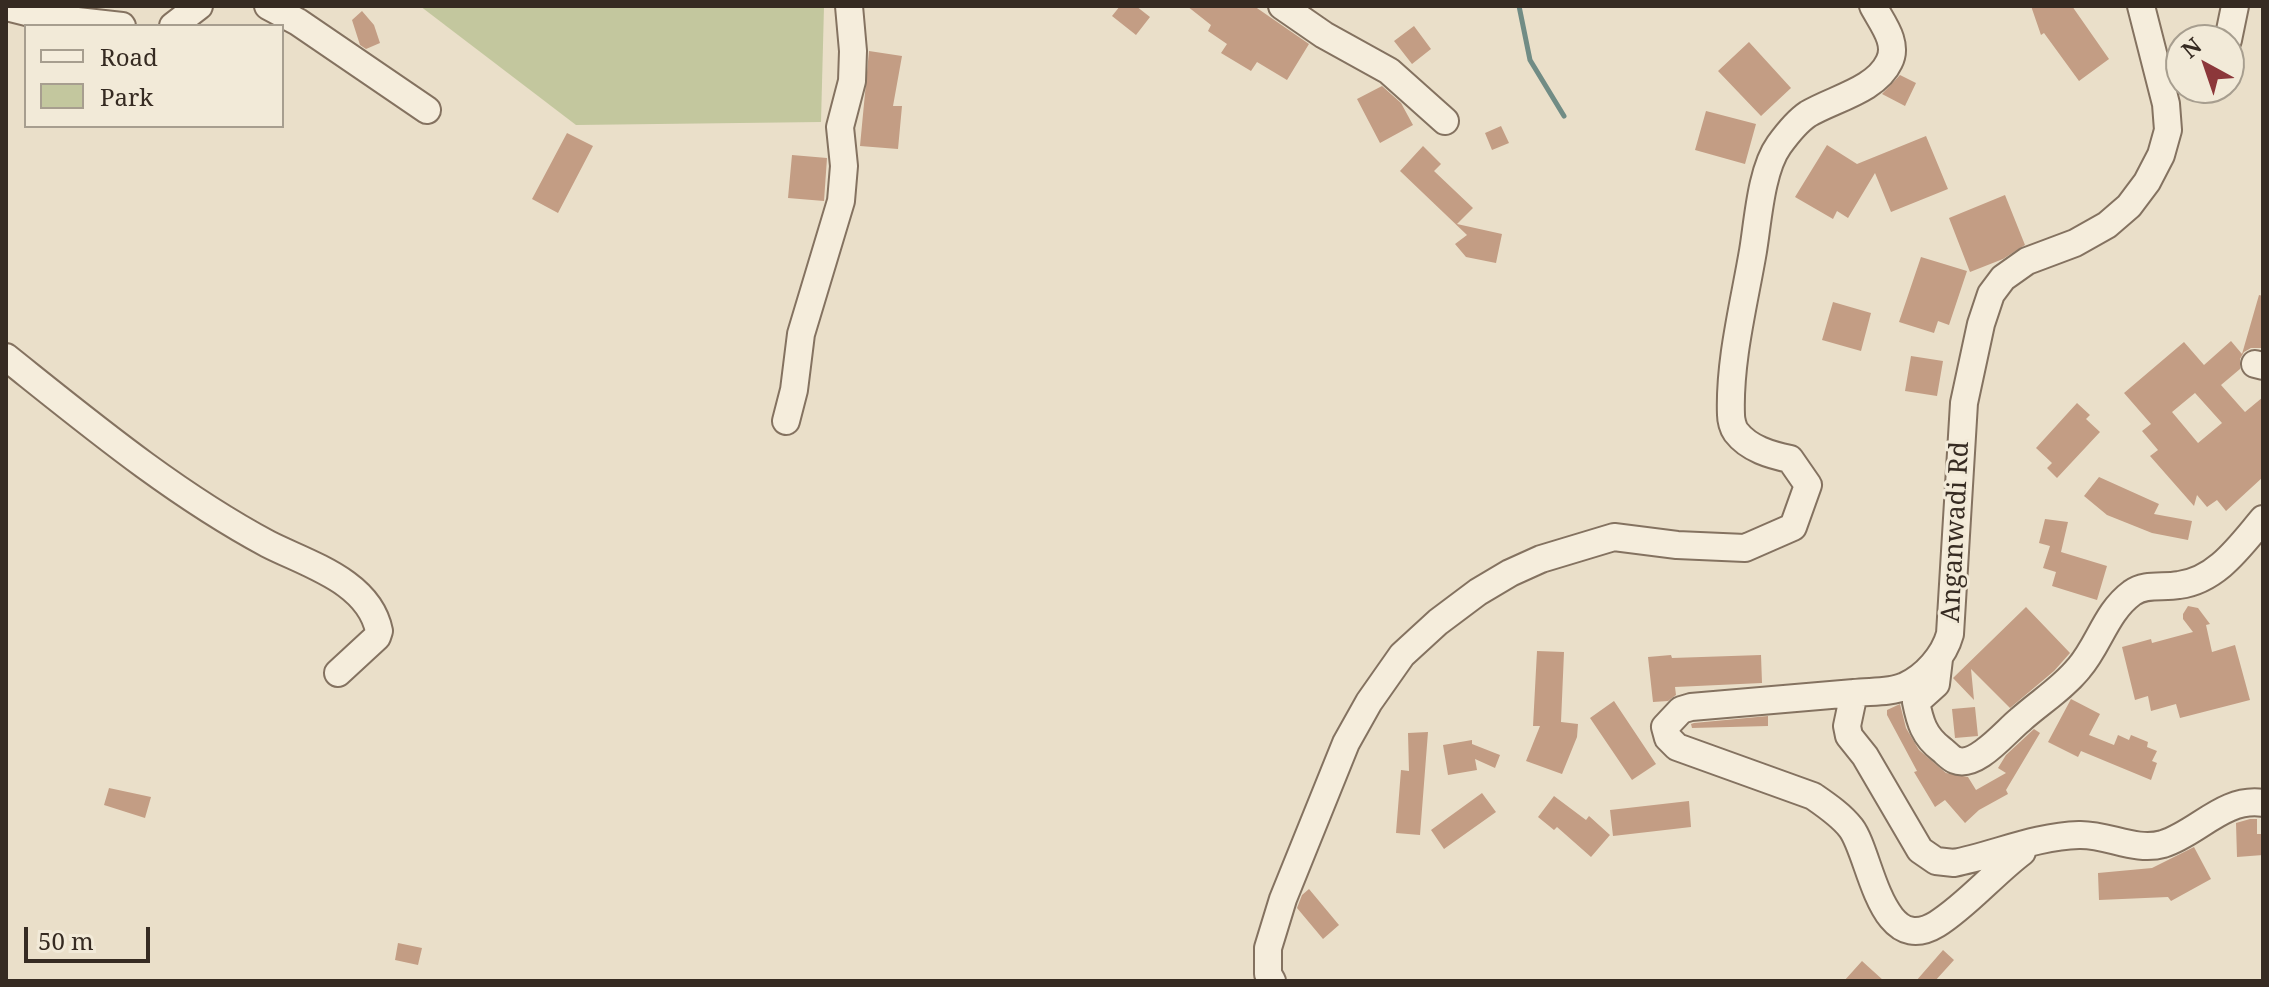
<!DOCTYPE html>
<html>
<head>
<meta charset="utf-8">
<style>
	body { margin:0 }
	#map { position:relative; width:2269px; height:987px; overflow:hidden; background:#eadfc9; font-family:"Noto Serif",serif }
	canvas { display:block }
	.frame { position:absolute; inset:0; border:8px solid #362b22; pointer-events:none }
	.legend { position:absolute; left:24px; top:24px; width:260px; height:104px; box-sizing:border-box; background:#f2ead8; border:2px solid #a79e8f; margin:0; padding:10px 14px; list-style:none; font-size:24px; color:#362b22 }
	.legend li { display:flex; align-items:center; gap:16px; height:40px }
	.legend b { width:40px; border:2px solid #a79e8f }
	.north { position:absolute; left:2165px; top:24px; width:80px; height:80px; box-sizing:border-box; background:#f2ead8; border:2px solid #a79e8f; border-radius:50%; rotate:320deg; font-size:22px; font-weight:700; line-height:32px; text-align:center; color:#362b22 }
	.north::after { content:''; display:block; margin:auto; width:28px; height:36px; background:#8c373a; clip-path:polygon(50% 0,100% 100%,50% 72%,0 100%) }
	.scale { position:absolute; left:24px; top:927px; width:126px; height:36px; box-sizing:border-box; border:4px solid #362b22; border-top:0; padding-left:10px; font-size:24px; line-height:28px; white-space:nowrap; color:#362b22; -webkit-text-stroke:6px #f2ead8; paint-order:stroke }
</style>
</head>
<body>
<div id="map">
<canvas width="2269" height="987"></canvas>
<div class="frame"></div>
<ul class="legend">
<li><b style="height:10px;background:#f5eddc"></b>Road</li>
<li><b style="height:22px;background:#c3c79e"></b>Park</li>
</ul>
<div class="north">N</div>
<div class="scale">50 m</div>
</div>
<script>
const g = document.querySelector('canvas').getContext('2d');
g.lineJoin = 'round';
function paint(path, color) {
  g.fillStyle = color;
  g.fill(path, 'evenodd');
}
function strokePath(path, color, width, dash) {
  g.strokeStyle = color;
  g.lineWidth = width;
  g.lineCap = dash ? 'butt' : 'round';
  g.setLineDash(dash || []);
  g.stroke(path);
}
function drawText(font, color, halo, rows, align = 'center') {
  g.font = font + ' "Noto Serif",serif';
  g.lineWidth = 6;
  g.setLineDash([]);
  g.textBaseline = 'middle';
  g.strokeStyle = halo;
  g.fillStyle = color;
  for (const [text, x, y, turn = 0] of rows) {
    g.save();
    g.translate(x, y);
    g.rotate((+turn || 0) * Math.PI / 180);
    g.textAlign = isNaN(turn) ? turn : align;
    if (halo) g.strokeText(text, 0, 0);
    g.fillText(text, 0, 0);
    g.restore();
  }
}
const green = new Path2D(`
	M420 6H824L821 122 576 125Z`);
const stream = new Path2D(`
	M1519 6 1530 60 1564 116`);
const building = new Path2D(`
	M1120 6H1136L1150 17 1136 35 1112 16Z
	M1187 6H1254L1309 44 1287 80 1257 62 1251 71 1221 53 1227 44 1208 31 1211 25Z
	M2031 6H2072L2109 59 2079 81 2044 33 2041 35Z
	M362 11 374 25 380 43 366 49 360 45 352 20Z
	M1414 26 1431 49 1412 64 1394 41Z
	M1749 42 1791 88 1761 116 1718 71Z
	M869 51 902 56 893 106H902L898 149 860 146Z
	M1900 75 1916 83 1905 106 1882 94Z
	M1382 86 1401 103 1413 125 1380 143 1357 99Z
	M1706 111 1756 124 1745 164 1695 150Z
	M1501 126 1509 143 1492 150 1485 133Z
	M567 133 593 146 558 213 532 199Z
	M1926 136 1948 189 1891 212 1875 173 1848 218 1837 211 1833 219 1795 197 1827 145 1857 164Z
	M1423 146 1441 164 1434 171 1473 208 1457 224 1502 234 1496 263 1466 257 1455 244 1467 235 1400 171Z
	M792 155 827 158 824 201 788 198Z
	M2005 195 2025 245 2003 259 1970 272 1949 218Z
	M1921 257 1967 271 1949 325 1938 321 1934 333 1899 322Z
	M2259 295 2263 296V348H2251L2244 352 2240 359V369L2221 385 2245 412 2263 397V477L2226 511 2217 500 2207 507 2197 495 2194 506 2150 456 2158 450 2142 431 2151 424 2124 393 2184 342 2204 365 2231 341 2242 354ZM2195 393 2222 423 2198 443 2172 412Z
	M1833 302 1871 313 1861 351 1822 340Z
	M1911 356 1943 361 1937 396 1905 391Z
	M2077 403 2090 415 2086 419 2100 432 2057 478 2047 468 2052 463 2036 448Z
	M2099 477 2159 504 2154 514 2192 521 2188 540 2152 533 2107 515 2084 496Z
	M2045 519 2068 522 2061 552 2107 566 2097 600 2052 586 2056 572 2043 568 2050 546 2039 543Z
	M2188 606 2198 608 2210 624 2206 625 2212 652 2235 645 2250 700 2180 718 2176 704 2151 711 2148 696 2135 700 2122 647 2151 639 2152 643 2193 632 2183 619V614Z
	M2026 607 2070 653 2054 671 2010 708 1971 669 1974 700 1953 678Z
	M1537 651 1564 652 1561 722 1578 724 1577 737 1562 774 1526 761 1540 726H1533Z
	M1671 655 1672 658 1761 655 1762 683 1675 687 1676 695 1668 701 1653 702 1648 657Z
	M2071 699 2100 714 2089 735 2114 745 2118 735 2129 740 2131 735 2148 742 2147 747 2157 751 2152 761 2157 763 2151 780 2081 751 2078 757 2048 742Z
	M1614 701 1656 764 1632 780 1590 718Z
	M1900 704 1906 728 1919 750 1946 773 1968 777 1976 790 2006 773 1998 768 2006 755 2034 729 2040 733 2006 790 2008 794 1979 810 1965 823 1945 800 1935 807 1914 772 1917 771 1887 715V710Z
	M1975 707 1978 736 1955 738 1952 709Z
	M1768 716V726L1692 728 1691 724 1694 723Z
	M1428 732 1420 835 1396 833 1401 770 1409 771 1408 733Z
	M1472 740V744L1500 755 1495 768 1475 759 1477 770 1448 775 1443 745Z
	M109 788 151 797 145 818 104 805Z
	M1482 793 1496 812 1444 849 1431 830Z
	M1554 796 1586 820 1589 816 1610 835 1591 857 1557 827 1554 830 1538 817Z
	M1689 801 1691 827 1613 836 1610 810Z
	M2250 819H2257V834H2263V855L2237 857 2236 823Z
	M2194 847 2211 879 2171 901 2168 897 2099 900 2098 873 2152 868Z
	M1309 889 1339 925 1323 939 1297 908 1302 895Z
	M398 943 422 948 418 965 395 960Z
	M1943 950 1954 960 1935 981H1916Z
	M1862 961 1884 981H1844Z`);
const minor = new Path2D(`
	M268 6 298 22 427 110
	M1282 6 1324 35 1389 71 1445 121
	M2141 6 2166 104 2168 130 2161 155 2147 182 2129 206 2107 225 2075 243 2027 261 2003 278 1991 294 1981 324 1964 403 1950 634C1944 656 1925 677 1905 686 1891 693 1869 691 1854 693L1847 726 1849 736 1865 756 1920 850 1936 861 1954 863C1994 855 2037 836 2079 835 2108 834 2135 852 2163 844 2198 833 2224 797 2263 803
	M6 7 50 18 122 26
	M173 26 199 6
	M2228 40 2235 6
	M6 357C90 424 173 493 268 544 307 564 369 581 379 631L377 637 338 673
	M2255 364 2263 366
	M786 421 794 390 801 334 841 201 844 166 840 127 852 81 853 51 849 6
	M1939 659 1936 684 1916 702C1920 722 1924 736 1941 749 1945 752 1950 758 1955 760 1976 769 2005 732 2020 720 2040 702 2062 689 2079 668 2099 645 2106 612 2132 593 2145 583 2163 588 2179 585 2217 580 2240 546 2263 519
	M1854 693 1691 707 1681 710 1665 727 1668 738 1677 747 1813 796C1826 805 1841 815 1851 828 1871 854 1880 959 1937 924 1966 906 1994 873 2022 852
	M1272 981 1268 974V948L1283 899 1346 743 1369 702 1402 655 1438 622 1478 592 1510 573 1541 559 1614 537 1677 545 1745 548 1793 527 1808 485 1790 459C1771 455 1749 449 1736 432 1733 428 1731 420 1731 415 1729 361 1744 304 1753 251 1758 221 1761 170 1779 145 1787 134 1796 122 1808 114 1833 99 1876 90 1889 62 1899 43 1882 23 1873 6`);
const streetNames = [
	["Anganwadi Rd",1956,532,-87]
];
paint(green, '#c3c79e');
strokePath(stream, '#718c85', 5);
paint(building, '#c39d84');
strokePath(minor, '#847260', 30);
strokePath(minor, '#f5eddc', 26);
drawText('26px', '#362b22', '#f2ead8', streetNames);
</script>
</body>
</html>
